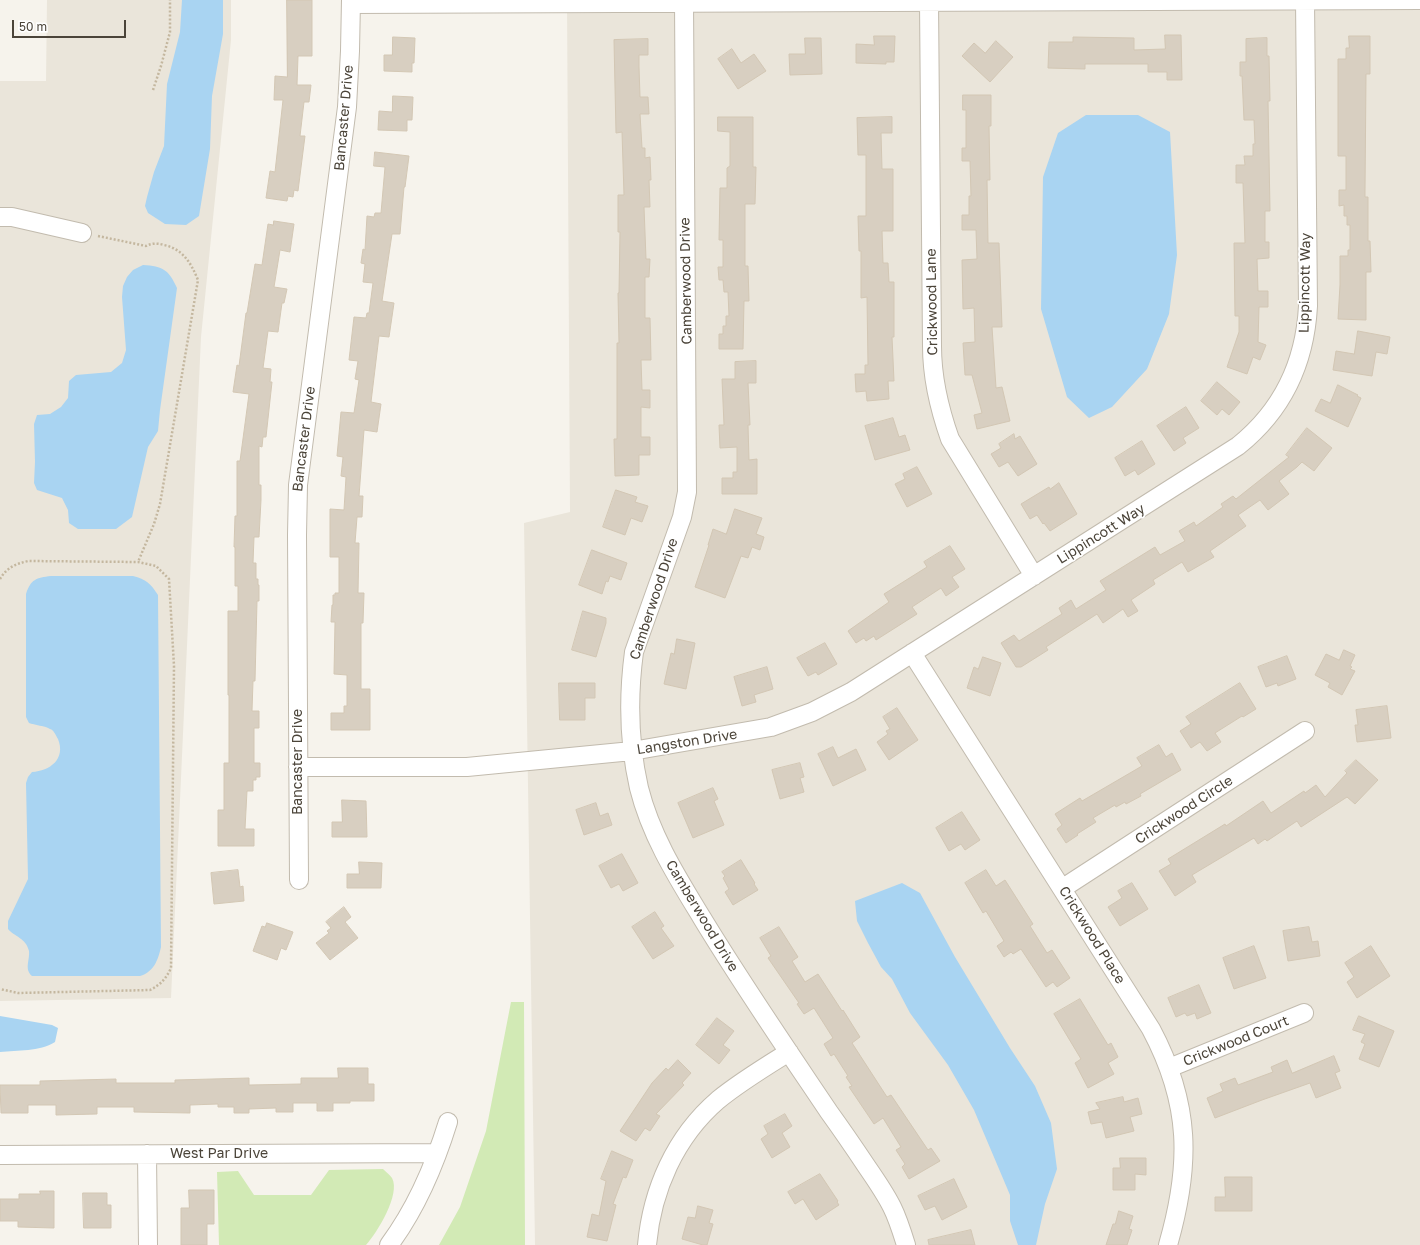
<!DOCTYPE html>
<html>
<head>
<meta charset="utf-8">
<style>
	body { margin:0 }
	#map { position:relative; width:1420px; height:1245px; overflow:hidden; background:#f6f3ec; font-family:"Golos Text",sans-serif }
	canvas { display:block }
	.scale { position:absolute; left:12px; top:20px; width:114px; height:18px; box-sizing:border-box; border:2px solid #4b4439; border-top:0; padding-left:5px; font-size:12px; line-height:14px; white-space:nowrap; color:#4b4439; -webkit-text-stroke:3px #fff; paint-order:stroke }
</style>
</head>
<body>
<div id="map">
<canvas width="1420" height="1245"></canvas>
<div class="scale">50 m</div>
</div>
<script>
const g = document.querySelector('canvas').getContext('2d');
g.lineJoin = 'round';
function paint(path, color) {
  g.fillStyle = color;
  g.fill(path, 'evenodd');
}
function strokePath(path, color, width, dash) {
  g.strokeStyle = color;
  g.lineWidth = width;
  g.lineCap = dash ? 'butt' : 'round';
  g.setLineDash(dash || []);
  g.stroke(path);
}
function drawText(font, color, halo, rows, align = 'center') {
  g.font = font + ' "Golos Text",sans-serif';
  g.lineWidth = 3.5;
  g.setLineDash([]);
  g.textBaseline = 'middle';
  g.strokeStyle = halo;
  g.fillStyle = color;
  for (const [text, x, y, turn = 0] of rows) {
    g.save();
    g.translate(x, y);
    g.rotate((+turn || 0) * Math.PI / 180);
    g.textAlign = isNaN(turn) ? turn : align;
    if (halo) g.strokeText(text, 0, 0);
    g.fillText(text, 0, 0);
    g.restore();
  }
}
const residential = new Path2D(`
	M47 0H231V40L201 337 171 998 0 1001V81H46Z
	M567 0H1420V1245H535L524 523 570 512Z`);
const green = new Path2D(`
	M511 1002H524L525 1245H439L460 1207 486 1131Z
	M383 1169C386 1172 390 1175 392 1178 401 1194 377 1233 366 1245H219L217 1172 238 1171 254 1195H311L329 1170Z`);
const water = new Path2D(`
	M182 0H223V34L212 96 210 149 199 216 186 225 165 224 148 213 145 206 147 197 154 172 164 146 167 84 180 32Z
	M1086 115H1138L1170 132 1177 255 1169 314 1147 369 1112 407 1089 418 1067 397 1041 309 1043 177 1058 133Z
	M143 265C163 266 169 270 177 288L160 410 158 431 148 447 132 517 116 529H78L69 523 68 510 62 498 37 490 34 483 35 462 34 424 37 415 50 414 61 407 68 398 69 381 76 375 111 372 122 363 126 350 122 297 123 286 127 277 133 270Z
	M51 576H133C146 579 151 584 158 595L161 947C158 960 154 972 140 976H32C24 969 30 960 29 951 26 938 15 937 8 929V921L28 879 26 783 28 777 32 772C50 771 66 759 58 739 56 736 54 730 50 729 46 726 34 725 29 723L26 717V594C31 579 36 578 51 576Z
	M902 883 920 893 955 957 1010 1048 1035 1086 1051 1123 1057 1169 1045 1204 1036 1245H1018L1010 1221V1195L974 1110 948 1065 910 1013 892 979 881 967 868 943 857 921 855 901Z
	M0 1016 52 1025 58 1028 55 1042C39 1052 18 1050 0 1052Z`);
const building = new Path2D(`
	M287 0H312V56H298L297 85H311L309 102H304L300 136H305L298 191 294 190 293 197 288 196 287 201 266 198 270 171 275 172 283 100H274L275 76 287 77Z
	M1165 35H1181L1182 80H1167V72H1148V64H1085V69L1048 68 1049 42H1073V37L1134 38V50L1165 49Z
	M874 36H895L894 62H886V64L856 63V44L874 45Z
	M1349 36H1370V74H1366L1365 190V197H1368V241H1370L1371 272H1366V320L1338 319 1340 285V256H1348V250H1350V225H1347V216H1344V205L1339 206V190H1346V156H1338V59H1346V48H1349Z
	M393 37 415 38 414 63H412V72L384 71V55H392Z
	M805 38H821L822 74 790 75 789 54H805Z
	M1267 38V56H1269L1270 101H1268L1270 211H1265V242H1269V258L1257 259 1258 291H1268V307H1259L1258 342 1266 345 1260 360 1253 357 1247 374 1227 367 1239 332V316H1235L1234 243H1245L1243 183H1236V165H1245L1244 156H1253V144H1255L1254 120H1244L1242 76H1240V62H1246V39Z
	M648 39V55H639V67L640 97H648L649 114H640L642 148H645V158L650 157 651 180H649L650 207H644L646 259H650L649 277H645V318H650L651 360H641L642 390H650V408L641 407V437H650V455H639V475L615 476 614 439H617V343H619L618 293H619L620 232H618V195H624L622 132 616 133 614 40Z
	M996 41 1013 57 990 82 962 56 974 43 985 53Z
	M732 49 741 63 754 54 766 71 738 89 718 59Z
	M963 95H991V126H989L990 180H987L988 243H999L1002 327H992L996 388 1002 387 1010 421 977 429 974 415 982 413 972 375H965L963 343 975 342 974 308 963 309 962 260 977 259 976 230H962V215H969V196H971L970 161H962V148H966V110H963Z
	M393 96 413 97 412 120H407V131L378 130 379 111 392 112Z
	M718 117H753V167H756L755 204H745V266H748L749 301H744L743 349H719V334H723V326H726V316H729L728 292H724L723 280H719L718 267H723V240H719L720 188H727V168L730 166V132L718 131Z
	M892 117V133H881L882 169H893V231H882L883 263H888L889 282H894V337H892L894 381H888L889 399 867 401 866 391 856 392 855 374H865V365H868L867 297 861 298V251H859L858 216H866V155H858L857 118Z
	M375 152 409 156 405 187H404L400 234H392L382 301 394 303 389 337 379 336 371 402 381 404 377 432 364 430 359 496H363L362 517H357L355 543H359L358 593H364L363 623H361V689H370V730H331V713H344V706H347V675L334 674 335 622H331L332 605H333V595H335V593H339V557H330V509L344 510 346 477 341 476 343 457 337 456 341 412 354 413 359 380 355 379 358 361 349 360 354 317 366 318 367 313H369L373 283 363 282 365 264 361 263 363 249 365 250 367 216 374 217 375 213H381L385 167 374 166Z
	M274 221 294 224 290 252 280 250 274 287 287 289 284 303H282L278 332 268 331 263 368 271 369 270 382H272L266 437H263L262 447 259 446V485H261V500L259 537H254L253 563H256V579H258V585H259V601H257L255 681H253L252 711H259V728H254V763H260V777H256V780H253V791H247L245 829H254V846H218V810H224V763H229V695H228V611H238V586H235V547H234L235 516H237V461H240L249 394 233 392 237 365 239 366 246 313H247L255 264 262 265 268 224 273 225Z
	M1358 331 1390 337 1387 354 1376 352 1372 376 1333 370 1336 351 1354 354Z
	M756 361V383H748L750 425H748L749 460 757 459V494H722V478H733V472H737V447L720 448 719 425H724L722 379H735V362Z
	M1217 382 1240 402 1229 415 1222 409 1217 415 1201 401Z
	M1338 385 1358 395 1357 396 1361 398 1348 427 1315 411 1321 399 1330 403Z
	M1186 407 1199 428 1183 438 1186 443 1174 451 1157 426Z
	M893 418 899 437 905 435 910 450 875 460 865 426Z
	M1307 428 1332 448 1314 471 1302 462 1297 467 1279 481 1289 494 1268 510 1260 500 1238 515 1246 526 1210 551 1214 557 1188 572 1182 562 1153 580 1155 584 1131 600 1138 611 1128 617 1123 609 1103 623 1097 614 1046 647 1048 650 1021 667H1016L1001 643 1014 635 1019 641 1062 614 1059 608 1071 600 1076 609 1106 590 1100 581 1155 547 1160 555 1185 541 1179 531 1194 522 1196 526 1223 507 1221 504 1233 496 1236 499 1289 457 1286 455Z
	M1014 434 1015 439 1020 436 1037 464 1018 476 1008 462 999 467 991 454 1001 448 999 444Z
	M1142 441 1155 464 1138 475 1135 470 1125 476 1115 458Z
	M917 467 932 494 907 507 895 484 905 479 903 474Z
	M1059 483 1077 514 1050 531 1044 523 1043 524 1037 515 1030 519 1021 504 1049 487 1050 489Z
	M616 490 637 497 635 502 648 506 642 522 631 518 625 535 603 527Z
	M735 509 762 518 756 534 764 537 760 550 752 547 748 558 741 556 725 598 695 587 709 545H708L713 529 726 534Z
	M950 546 965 569 952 577 959 587 946 596 941 588 912 607 917 614 876 640 874 636 866 641 864 638 856 643 848 631 889 602 884 594 927 567 924 562Z
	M592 550 627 563 621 580 610 576 608 582 606 581 602 594 579 585Z
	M583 611 606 618V623L596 657 572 650Z
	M677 639 695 643 686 689 664 684 671 653 674 654Z
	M825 643 837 664 818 675 816 672 808 676 797 658Z
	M1344 650 1355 655 1350 666 1352 667 1350 669 1355 671 1342 695 1328 687 1330 683 1315 675 1326 654 1339 660Z
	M1287 656 1296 679 1278 686 1277 683 1266 687 1258 667Z
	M983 657 1001 663 990 696 967 688 974 667 978 669Z
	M767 667 773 689 754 695 756 702 742 706 734 677Z
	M559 683H595V698H585V720H560Z
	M1240 683 1256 709 1243 717 1242 716 1215 733 1221 742 1207 751 1200 742 1191 748 1180 731 1191 724 1186 717Z
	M1387 706 1391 738 1357 742 1355 725H1358L1356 710Z
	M897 708 918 740 889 760 877 742 888 734 886 731 890 729 883 717Z
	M1159 745 1166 757 1172 753 1181 770 1140 794 1141 796 1126 804 1125 802 1116 807 1115 805 1093 818 1096 822 1077 834 1078 835 1066 843 1057 829 1062 825 1055 814 1080 798 1082 801 1142 766 1137 758Z
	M833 747 838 758 856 749 866 770 833 786 818 754Z
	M1356 760 1378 780 1355 804 1347 797 1301 827 1297 821 1267 841 1265 839 1258 844 1254 838 1192 875 1196 882 1175 896 1159 871 1171 864 1168 859 1225 824 1226 826 1263 801 1271 813 1304 791 1305 793 1316 785 1325 797 1347 773 1345 771Z
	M800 763 804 777 800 778 804 792 780 799 772 770Z
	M713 788 718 799 714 801 724 825 693 838 678 803Z
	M342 800 366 801 367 837H332V822H342Z
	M596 803 600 816 608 813 612 825 584 835 576 810Z
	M962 812 980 840 965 850 961 844 949 851 936 828Z
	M622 854 638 883 623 891 619 884 611 888 599 866Z
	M741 860 755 883 754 884 758 890 733 905 725 892 729 889 723 878 725 876 722 872Z
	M359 862 382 863 381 888H347V874H359Z
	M238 870 240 887 243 886 244 901 214 904 211 873Z
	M986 870 996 886 1005 880 1033 924 1030 926 1047 953 1052 950 1070 978 1057 987 1053 982 1046 987 1021 949 1013 954 1011 952 1004 957 997 946 1004 941 986 911 983 913 965 883Z
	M1132 883 1148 909 1120 926 1108 907 1122 898 1118 891Z
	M344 907 351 917 345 922 358 938 330 960 316 943 329 933 327 931 331 928 326 922Z
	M655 912 664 926 661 928 674 946 653 959 632 927Z
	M267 923 293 932 286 950 281 948 277 960 253 951 262 926 265 927Z
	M779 927 798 957 792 961 805 982 818 974 842 1011 843 1010 860 1037 852 1043 887 1097 891 1095 928 1150 931 1148 940 1161 909 1179 902 1167 905 1164 896 1150 901 1147 883 1118 874 1124 849 1087 852 1086 846 1077 848 1076 834 1054 831 1056 824 1044 833 1038 814 1008 804 1014 797 1004 799 1003 768 958 771 956 760 938Z
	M1309 927 1312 942 1318 941 1320 956 1288 961 1283 931Z
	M1254 946 1266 978 1234 989 1223 958Z
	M1371 946 1390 976 1357 998 1347 982 1354 977 1345 963Z
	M1199 985 1211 1013 1197 1019 1195 1013 1187 1016 1185 1013 1176 1017 1168 998Z
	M1080 999 1108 1045 1111 1043 1118 1057 1108 1063 1114 1074 1088 1088 1075 1063 1081 1059 1054 1014Z
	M1359 1016 1394 1031 1379 1067 1359 1059 1365 1044 1361 1042 1365 1034 1353 1030Z
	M717 1018 734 1031 723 1045 730 1050 719 1064 696 1045Z
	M1334 1056 1340 1071 1335 1073 1341 1088 1316 1098 1310 1083 1262 1100 1215 1118 1207 1098 1223 1091 1220 1084 1235 1078 1238 1085 1273 1072 1271 1067 1287 1060 1292 1073Z
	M678 1060 691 1073 682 1083 684 1085 656 1114 660 1116 650 1131 645 1128 636 1141 620 1131 652 1083 666 1068 668 1070Z
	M338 1068H368V1084H374V1101H350V1103H333V1111H317V1103H293V1112H276V1108L249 1109V1113H234V1107H218V1104L190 1105V1113L134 1112V1107H97V1114L56 1115V1105H28V1113H1L0 1085H40V1081L116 1079V1083H175V1080L249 1078V1085L301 1084V1078H338Z
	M1123 1097 1124 1102 1138 1098 1142 1114 1130 1117 1134 1131 1106 1138 1102 1122 1091 1124 1088 1112 1100 1109 1096 1103Z
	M785 1114 792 1126 782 1133 790 1147 772 1158 761 1139 768 1134 764 1126Z
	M612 1151 633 1160 626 1178 623 1177 613 1204 616 1205 607 1241 587 1237 592 1214 599 1216 606 1181 601 1179Z
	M1120 1158H1146V1175L1135 1174V1190H1113V1168H1120Z
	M820 1174 838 1201 837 1202 839 1205 816 1220 803 1199 795 1204 788 1192Z
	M1225 1177H1252V1211H1215V1197H1225Z
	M954 1179 967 1207 942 1220 935 1206 925 1210 918 1196Z
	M189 1190H214V1224H207V1245H181V1208H189Z
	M40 1191H54V1228L18 1227V1221H0V1199H19V1194H40Z
	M83 1193H107V1205H111V1228H84Z
	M698 1206 713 1210 709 1223 713 1224 707 1245H703L682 1239 688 1217 695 1218Z
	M1119 1211 1133 1216 1129 1229 1132 1230 1127 1245H1106L1113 1224H1115Z
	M971 1230 975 1245H929L928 1240Z`);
const path = new Path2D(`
	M153 90 161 66 170 32V0
	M98 236 146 246C152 243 157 243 164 245 183 249 191 263 198 280L160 504 154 524 138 562
	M0 579C7 567 16 564 28 561L138 562 156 566 169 579 174 666 171 968C166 979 160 985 150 990L18 993 0 989`);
const minor = new Path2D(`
	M684 0 687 492 682 517 634 652C628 697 629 744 639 788 651 836 677 877 702 918 742 984 786 1048 829 1112 842 1130 855 1149 867 1167 876 1180 885 1193 892 1207 898 1219 902 1232 906 1245
	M929 2 932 346C932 378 939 408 950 439L1034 576
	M351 4 1420 0
	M0 217H12L82 233
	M912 653 1151 1029C1191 1104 1191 1165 1168 1245
	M298 767H467L632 751 771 727 812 712 851 692 1238 446C1283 410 1305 362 1308 306L1305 0
	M299 880 297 535 298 485 347 107 350 51 351 0
	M1063 888 1305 731
	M1169 1068 1304 1013
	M147 1154 148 1245
	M0 1155 437 1153
	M389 1245C415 1210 435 1164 448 1122
	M647 1245C652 1190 675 1137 718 1100 740 1082 765 1067 789 1052`);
const streetNames = [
	["Bancaster Drive",344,118,-85],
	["Camberwood Drive",686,281,-91],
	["Lippincott Way",1305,283,-89],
	["Crickwood Lane",932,302,-91],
	["Bancaster Drive",304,439,-83],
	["Lippincott Way",1101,534,-32],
	["Camberwood Drive",654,599,-72],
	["Langston Drive",687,742,-9],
	["Bancaster Drive",298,762,-90],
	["Crickwood Circle",1184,810,-33],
	["Camberwood Drive",702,916,59],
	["Crickwood Place",1092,935,58],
	["Crickwood Court",1236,1041,-22],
	["West Par Drive",219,1154]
];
paint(residential, '#eae5da');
paint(green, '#d2eab5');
paint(water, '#a9d4f2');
paint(building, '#d8cfc1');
strokePath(building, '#d3c7b4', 1);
strokePath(minor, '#c2bbae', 20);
strokePath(path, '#c4b79f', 2.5, [2, 2]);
strokePath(minor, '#fff', 18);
drawText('14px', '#4b4439', '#fff', streetNames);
</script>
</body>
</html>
